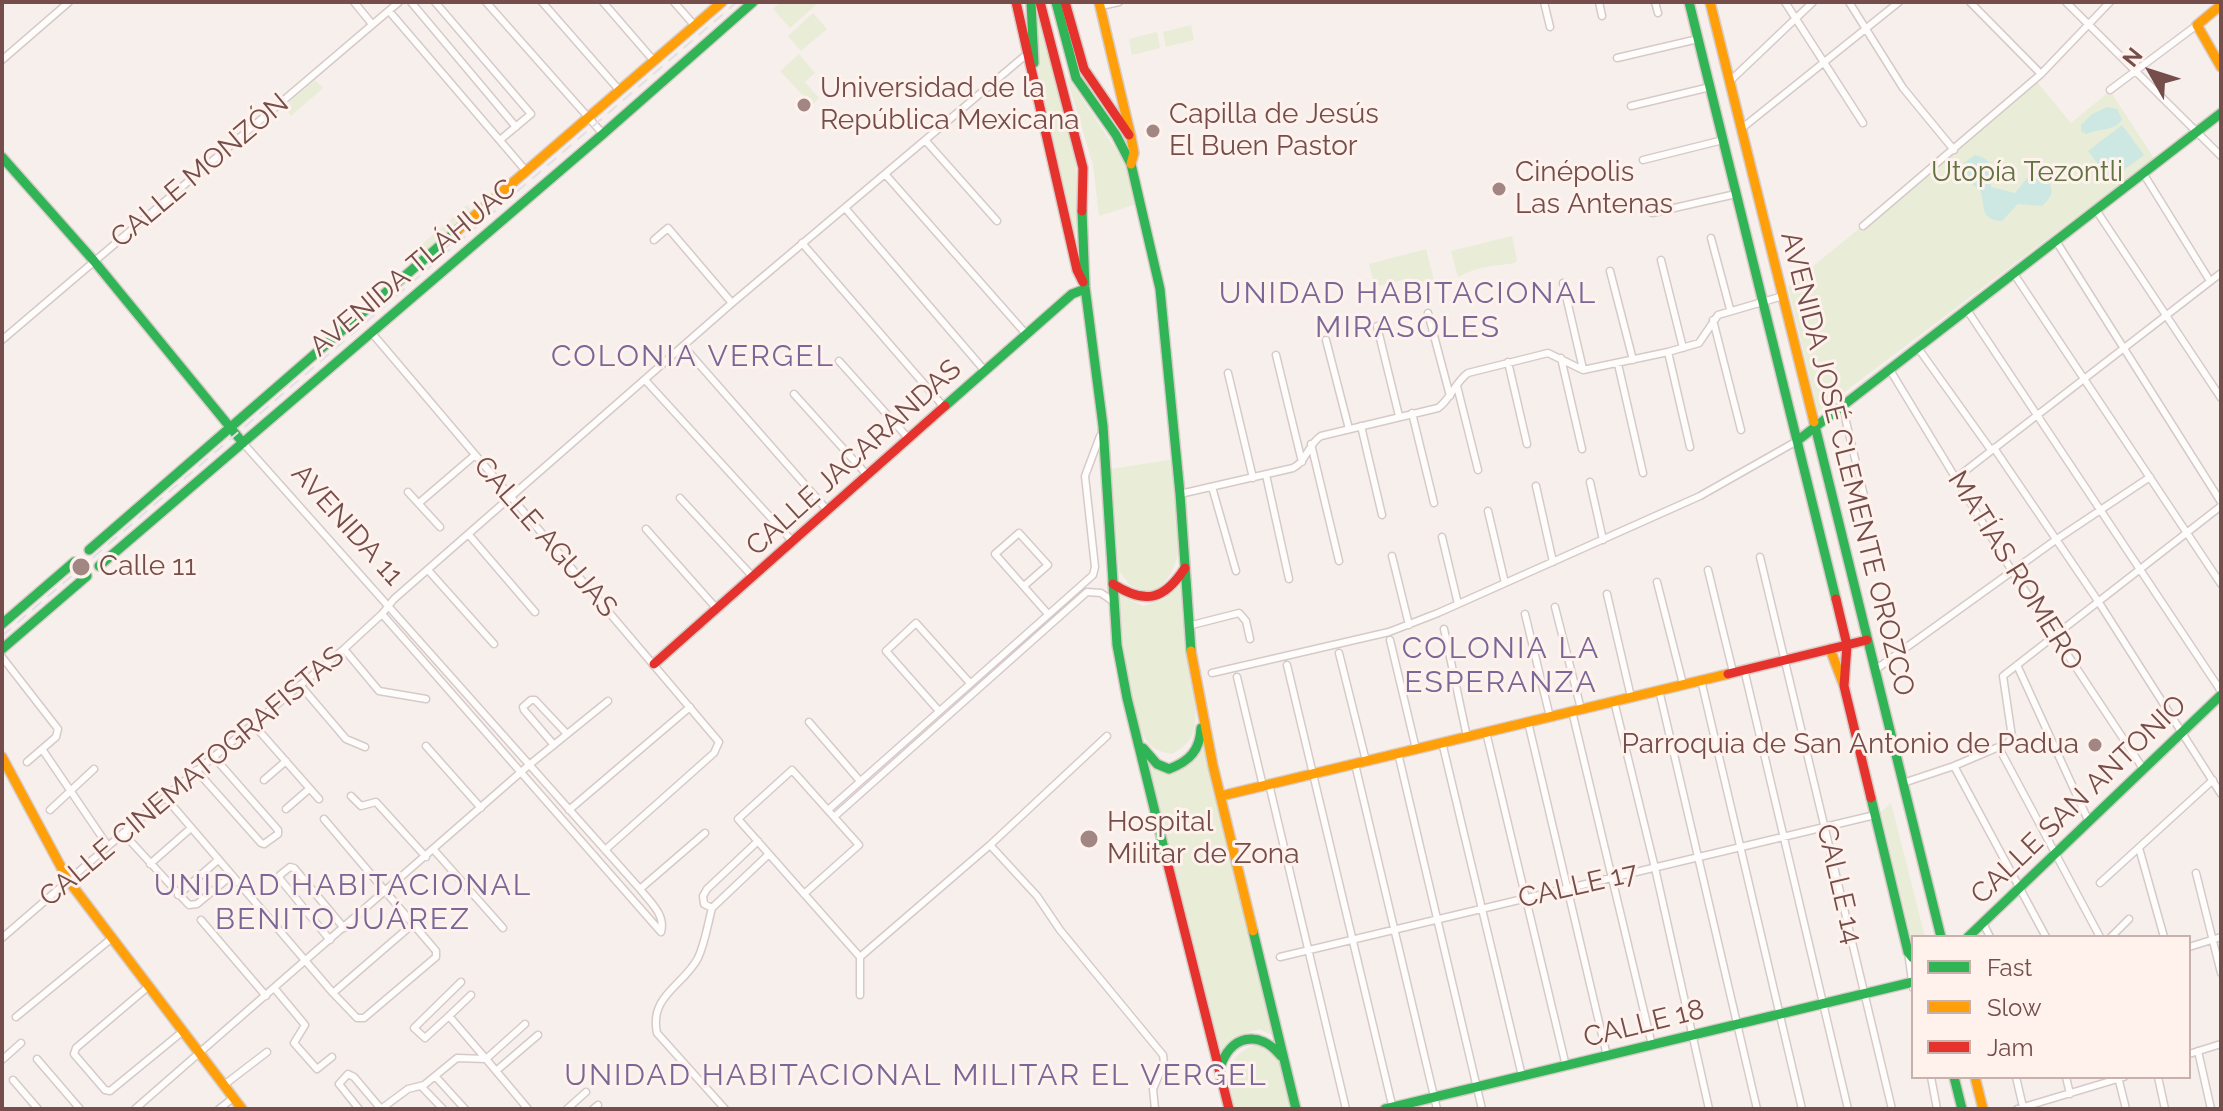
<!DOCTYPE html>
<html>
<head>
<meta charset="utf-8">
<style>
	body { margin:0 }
	#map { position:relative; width:2223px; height:1111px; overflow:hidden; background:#f7efeb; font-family:Raleway,sans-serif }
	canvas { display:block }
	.frame { position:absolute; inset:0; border:4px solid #754e4b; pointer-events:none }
	.legend { position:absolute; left:1911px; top:935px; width:280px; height:144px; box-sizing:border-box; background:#fff2ed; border:2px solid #c8b0ac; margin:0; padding:10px 14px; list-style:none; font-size:24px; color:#754e4b }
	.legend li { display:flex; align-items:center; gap:16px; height:40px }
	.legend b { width:40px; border:2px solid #c8b0ac }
	.north { position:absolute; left:2111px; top:32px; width:80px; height:80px; -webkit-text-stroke:6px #fff2ed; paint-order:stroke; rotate:309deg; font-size:22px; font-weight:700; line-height:32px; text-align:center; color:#754e4b }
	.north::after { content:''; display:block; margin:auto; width:28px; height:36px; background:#754e4b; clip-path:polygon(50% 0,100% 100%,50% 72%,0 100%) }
</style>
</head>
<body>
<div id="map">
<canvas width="2223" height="1111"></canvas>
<div class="frame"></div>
<ul class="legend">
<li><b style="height:10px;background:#30b455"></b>Fast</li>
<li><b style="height:10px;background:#ff9f0a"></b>Slow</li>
<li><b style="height:10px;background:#e5322d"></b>Jam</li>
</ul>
<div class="north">N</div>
</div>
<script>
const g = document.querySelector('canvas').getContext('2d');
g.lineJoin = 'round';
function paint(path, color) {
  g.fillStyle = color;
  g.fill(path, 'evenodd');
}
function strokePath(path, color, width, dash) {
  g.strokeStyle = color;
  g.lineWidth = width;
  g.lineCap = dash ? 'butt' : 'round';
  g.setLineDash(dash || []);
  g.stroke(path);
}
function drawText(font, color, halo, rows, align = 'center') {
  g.font = font + ' Raleway,sans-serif';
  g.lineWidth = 6;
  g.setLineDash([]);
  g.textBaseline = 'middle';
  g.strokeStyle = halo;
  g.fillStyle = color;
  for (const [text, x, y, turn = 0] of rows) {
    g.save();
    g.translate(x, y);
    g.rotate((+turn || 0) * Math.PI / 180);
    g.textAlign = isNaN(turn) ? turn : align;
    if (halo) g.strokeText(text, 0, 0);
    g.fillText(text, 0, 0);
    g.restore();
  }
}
const green = new Path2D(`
	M781 2H819L790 28 773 9Z
	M1035 2 1075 154 1078 205 1076 237 1069 220 1044 103 1038 66Z
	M813 13 827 29 801 51 788 36Z
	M1191 25 1194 40 1166 47 1163 32Z
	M1157 32 1160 48 1132 55 1129 39Z
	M799 54 815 73 805 82 819 98 812 105 780 71Z
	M1066 75 1127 166 1139 203 1099 216 1093 165Z
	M315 80 323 88 291 116 284 107Z
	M2037 82 2071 123 2110 91 2154 158 1818 412 1788 287Z
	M467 205 473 212 418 260 412 253Z
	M1512 236 1517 260 1515 263C1493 266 1479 266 1458 277L1451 251Z
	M1426 249 1434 280 1425 282 1409 278 1375 287 1369 264Z
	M1175 459C1179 500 1195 576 1147 594L1130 585 1119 571 1111 469Z
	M1181 584C1185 617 1203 705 1193 733 1188 744 1181 749 1172 754 1166 753 1158 751 1154 748 1129 733 1121 622 1119 591L1122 596 1143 606 1164 599Z
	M1203 747 1278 1038 1260 1029C1241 1034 1228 1037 1222 1057L1149 764 1171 771Z
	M1891 803 1925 937H1913V945L1881 812Z
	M1257 1044 1281 1061 1293 1109H1235C1228 1079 1223 1056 1257 1044Z`);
const water = new Path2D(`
	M2107 107 2117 109 2122 120C2112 132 2099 128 2086 134L2081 131V125L2092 114Z
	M2122 125 2144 155 2110 180 2088 151Z
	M1975 155C1999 162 1989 170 1991 187L2015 193 2027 178H2047C2054 191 2053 196 2042 206L2018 204 2002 221C1979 220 1986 206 1980 190L1963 177 1964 163Z`);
const street = new Path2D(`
	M354 2 372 24
	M411 2 516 127
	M435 2 531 114 500 140
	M486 2 603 134
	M542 2 620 91
	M603 2 654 61
	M674 2 695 26
	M1544 2 1550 27
	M1599 2 1602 16
	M1655 2 1658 13
	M1785 2 1863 123
	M1849 2 1903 88 1954 150
	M1970 2 2041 74
	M2066 2 2221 156
	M1101 6 1119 2
	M389 11 526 171
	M1617 58 1698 39
	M2 60 69 2
	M1729 82 1813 2
	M2110 90 2197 25
	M1631 106 1710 87
	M1741 129 1899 2
	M925 140 997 221
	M1643 160 1723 140
	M2143 173 2210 281
	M885 174 1026 334
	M845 208 985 371
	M2096 210 2221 398
	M1652 213 1736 194
	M1863 226 2041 74 2110 2
	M1711 238 1730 309
	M654 240 668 228 732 303
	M2056 241 2221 502
	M802 243 944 407
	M1661 260 1683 348
	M1610 271 1633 360
	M2014 274 2221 584
	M1563 283 1583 369
	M1967 310 2221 691
	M1428 313 1450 396
	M1713 320 1741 430
	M1377 326 1399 416
	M371 332 719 742 714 753 605 850
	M2 340 399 2
	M1326 340 1349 429
	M684 347 828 511
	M1918 348 1991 450
	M1668 352 1690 447
	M1276 355 1302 462
	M1561 358 1582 449
	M839 361 909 439
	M1508 362 1527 444
	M1618 364 1643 473
	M1890 370 2012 571 2144 770
	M1228 373 1253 478
	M646 381 793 542
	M1457 386 1478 470
	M794 394 868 476
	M1842 405 1866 504
	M1412 413 1434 503
	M1361 426 1382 515
	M243 443 640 889C650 902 666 915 661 932
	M1311 444 1339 561
	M1994 448 2098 601 2221 794
	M1266 475 1289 579
	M1956 478 2221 273
	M1590 482 1603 540
	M1536 486 1553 562
	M1212 487 1236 571
	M408 492 440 527
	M1180 494 1293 468C1307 461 1308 444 1321 436L1438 408C1451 399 1455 382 1468 373L1548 353 1583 370 1668 352 1699 343 1718 315 1783 296
	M680 498 753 577
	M419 503 475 455
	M1488 511 1505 583
	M646 529 717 609
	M469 535 535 612
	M1442 537 1458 604
	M1392 556 1409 625
	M1760 557 1892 1109
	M428 570 494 644
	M1708 570 1733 672
	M1657 582 1683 684
	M1024 586 1048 565 1019 533 995 554 1048 614
	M1607 594 1631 697
	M1555 607 1581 709
	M382 614 661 932
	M1525 614 1550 717
	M1188 626 1239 613 1246 621 1250 639
	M1444 629 1467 737
	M1390 640 1416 749
	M344 649 379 691 426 699
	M1339 653 1366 761
	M2 657 58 729 56 737 27 762
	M1287 665 1393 1109
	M2017 665 2089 822
	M1744 669 1848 1109
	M1875 670 2057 539 2150 477
	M1212 673 1389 632 1438 613 1700 496 1797 441
	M1237 677 1263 786
	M1701 680 1802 1109
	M300 685 346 739 365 747
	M1659 690 1757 1109
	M1614 701 1655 868 1709 1109
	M939 711 886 651 916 623 970 683
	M1572 711 1652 1045
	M809 722 860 781
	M1528 722 1607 1056
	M253 724 319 799
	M1486 732 1566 1066
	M1442 742 1522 1076
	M554 745 524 710 523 707 531 700H535L567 734
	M426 746 481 808
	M1999 748 2100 937
	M42 749 108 846
	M1398 753 1482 1109
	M1355 764 1437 1109
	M1954 766 2046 937
	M196 770 261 843 264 844 278 834V830L213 756
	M264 780 286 761
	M1903 783 1954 766 2008 743 2012 737 2003 676 2221 506
	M1269 784 1346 1109
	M351 796 361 806 376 802 426 857
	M165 797 333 993 357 1018H364L436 957V951L324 819
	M286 809 309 789
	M50 810 94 769
	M569 810 690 707
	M828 810 1093 575 1095 567 1085 476 1100 436
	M834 817 1087 592 1101 593 1114 602
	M123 833 189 905 197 904 232 875
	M758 841 707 889 703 896 704 904 712 908 769 854
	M990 845 1037 896 1060 930 1163 1055 1164 1063 1153 1089 1155 1109
	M2139 848 2164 937
	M434 850 503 928
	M150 864 191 828
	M2196 873 2221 973
	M2100 883 2213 780
	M640 889 705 833
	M804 894 859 845 792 770 738 819 860 957V995
	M178 895 218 860
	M712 908C708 923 705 943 698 958 683 986 649 996 657 1033L725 1109
	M201 920 266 996
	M1983 923 1990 937
	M2111 937 2129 919
	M2 938 165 797 344 649 382 614 394 599 732 303 1027 54
	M330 940 280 879V875L290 867 294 868 344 928
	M2189 947 2221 937
	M1908 952 1913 988
	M860 957 990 845 1107 736
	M1280 957 1875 815
	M149 986 76 1048 74 1054 105 1090 110 1091 182 1032
	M275 989 305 1025 294 1043 317 1069 332 1057
	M333 993 414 923
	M471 995 449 1016 486 1059 525 1024
	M449 1016 425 1038 414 1028 461 982
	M16 1017 112 938
	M2198 1051 2211 1109
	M2189 1054 2221 1044
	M37 1059 80 1109
	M2 1060 21 1043
	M496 1071 538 1035
	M435 1076 465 1109
	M1931 1077 1937 1109
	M2016 1077 2023 1107
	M2066 1077 2070 1094
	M2118 1077 2126 1109
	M2158 1077 2165 1109
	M13 1080 38 1109
	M224 1085 267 1052
	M421 1086 443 1109
	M135 1109 529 765 608 701
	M219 1109 233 1098
	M359 1109 339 1084 348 1074 354 1077 381 1109 408 1089 424 1085 457 1058 486 1059 528 1109
	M567 1109 586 1092
	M593 1109 598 1105
	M2017 1109 2124 1077`);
const fast = new Path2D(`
	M1031 2 1034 63
	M1056 2 1076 78 1116 135 1131 164 1160 289 1180 494 1191 651
	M1689 2 1836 599
	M2 157 94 261 243 443
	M1082 211 1085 287 1103 426 1117 645 1127 698 1167 861
	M945 406 1072 294 1085 289
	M1814 422 1941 937
	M1797 441 2221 113
	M89 550 459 229
	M99 566 603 134 753 2
	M2 624 74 562
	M2 649 87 576
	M1143 748 1157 764 1169 769C1190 761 1200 750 1201 728
	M1871 798 1908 952 1913 958
	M1253 931 1296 1109
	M1968 937 2221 695
	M1220 1068C1230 1035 1259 1029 1281 1056
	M1954 1077 1962 1109
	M1385 1109 1913 982`);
const slow = new Path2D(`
	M1099 2 1131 137 1134 153 1131 164
	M1710 2 1814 422
	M2221 5 2197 25 2221 67
	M459 229 722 2
	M1830 649 1843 683
	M1191 651 1213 766 1253 931
	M2 757 68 880 242 1109
	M1221 796 1728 674
	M1975 1077 1983 1109`);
const jam = new Path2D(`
	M1016 2 1077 270 1083 282
	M1040 2 1083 168 1082 211
	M1065 2 1084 69 1129 135
	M1113 584C1146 605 1164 600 1185 568
	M1836 599 1847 645 1844 686 1871 798
	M654 664 945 406
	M1728 674 1867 640
	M1167 861 1229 1109`);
const rail = new Path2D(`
	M2 636 737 2`);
const markers = [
	[804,105,8,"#a28683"],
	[1153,131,8,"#a28683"],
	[1499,189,8,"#a28683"],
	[81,567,10,"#a28683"],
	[2095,745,8,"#a28683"],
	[1089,839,10,"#a28683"]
];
const poiNames = [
	["Universidad de la",820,89],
	["República Mexicana",820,121],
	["Capilla de Jesús",1169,115],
	["El Buen Pastor",1169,147],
	["Cinépolis",1515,173],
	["Las Antenas",1515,205],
	["Calle 11",99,567],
	["Parroquia de San Antonio de Padua",2079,745,"right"],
	["Hospital",1107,823],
	["Militar de Zona",1107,855]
];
const streetNames = [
	["CALLE MONZÓN",200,171,-40],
	["AVENIDA TLÁHUAC",413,268,-40],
	["CALLE JACARANDAS",854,458,-42],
	["AVENIDA JOSÉ CLEMENTE OROZCO",1847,464,76],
	["AVENIDA 11",347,525,48],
	["CALLE AGUJAS",545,537,49],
	["MATÍAS ROMERO",2015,571,58],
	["CALLE CINEMATOGRAFISTAS",192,777,-40],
	["CALLE SAN ANTONIO",2079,800,-44],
	["CALLE 14",1839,884,77],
	["CALLE 17",1578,886,-13],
	["CALLE 18",1644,1024,-14]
];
const parkNames = [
	["Utopía Tezontli",2027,173]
];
const neighbourhoodNames = [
	["UNIDAD HABITACIONAL",1408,294],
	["MIRASOLES",1408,328],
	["COLONIA VERGEL",693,357],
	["COLONIA LA",1501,649],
	["ESPERANZA",1501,683],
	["UNIDAD HABITACIONAL",343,886],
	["BENITO JUÁREZ",343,920],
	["UNIDAD HABITACIONAL MILITAR EL VERGEL",916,1076]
];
paint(green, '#e9ecd6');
paint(water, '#cde8e3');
strokePath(street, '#d6cac8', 9);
strokePath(fast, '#d8ccc9', 12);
strokePath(slow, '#d8ccc9', 12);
strokePath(jam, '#d8ccc9', 12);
strokePath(street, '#fefdfc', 6);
strokePath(fast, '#30b455', 9);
strokePath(slow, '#ff9f0a', 9);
strokePath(jam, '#e5322d', 9);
strokePath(rail, '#e3e1e5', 2, [12, 8]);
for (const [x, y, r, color] of markers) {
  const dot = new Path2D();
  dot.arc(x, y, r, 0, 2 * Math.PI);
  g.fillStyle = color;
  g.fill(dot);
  strokePath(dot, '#fff2ed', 3);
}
drawText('28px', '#754e4b', '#fff2ed', poiNames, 'left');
drawText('28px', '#754e4b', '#fff2ed', streetNames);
drawText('28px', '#5f7441', '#fff2ed', parkNames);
g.letterSpacing = '2px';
drawText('30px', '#796798', '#fff2ed', neighbourhoodNames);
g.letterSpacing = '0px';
</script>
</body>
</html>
